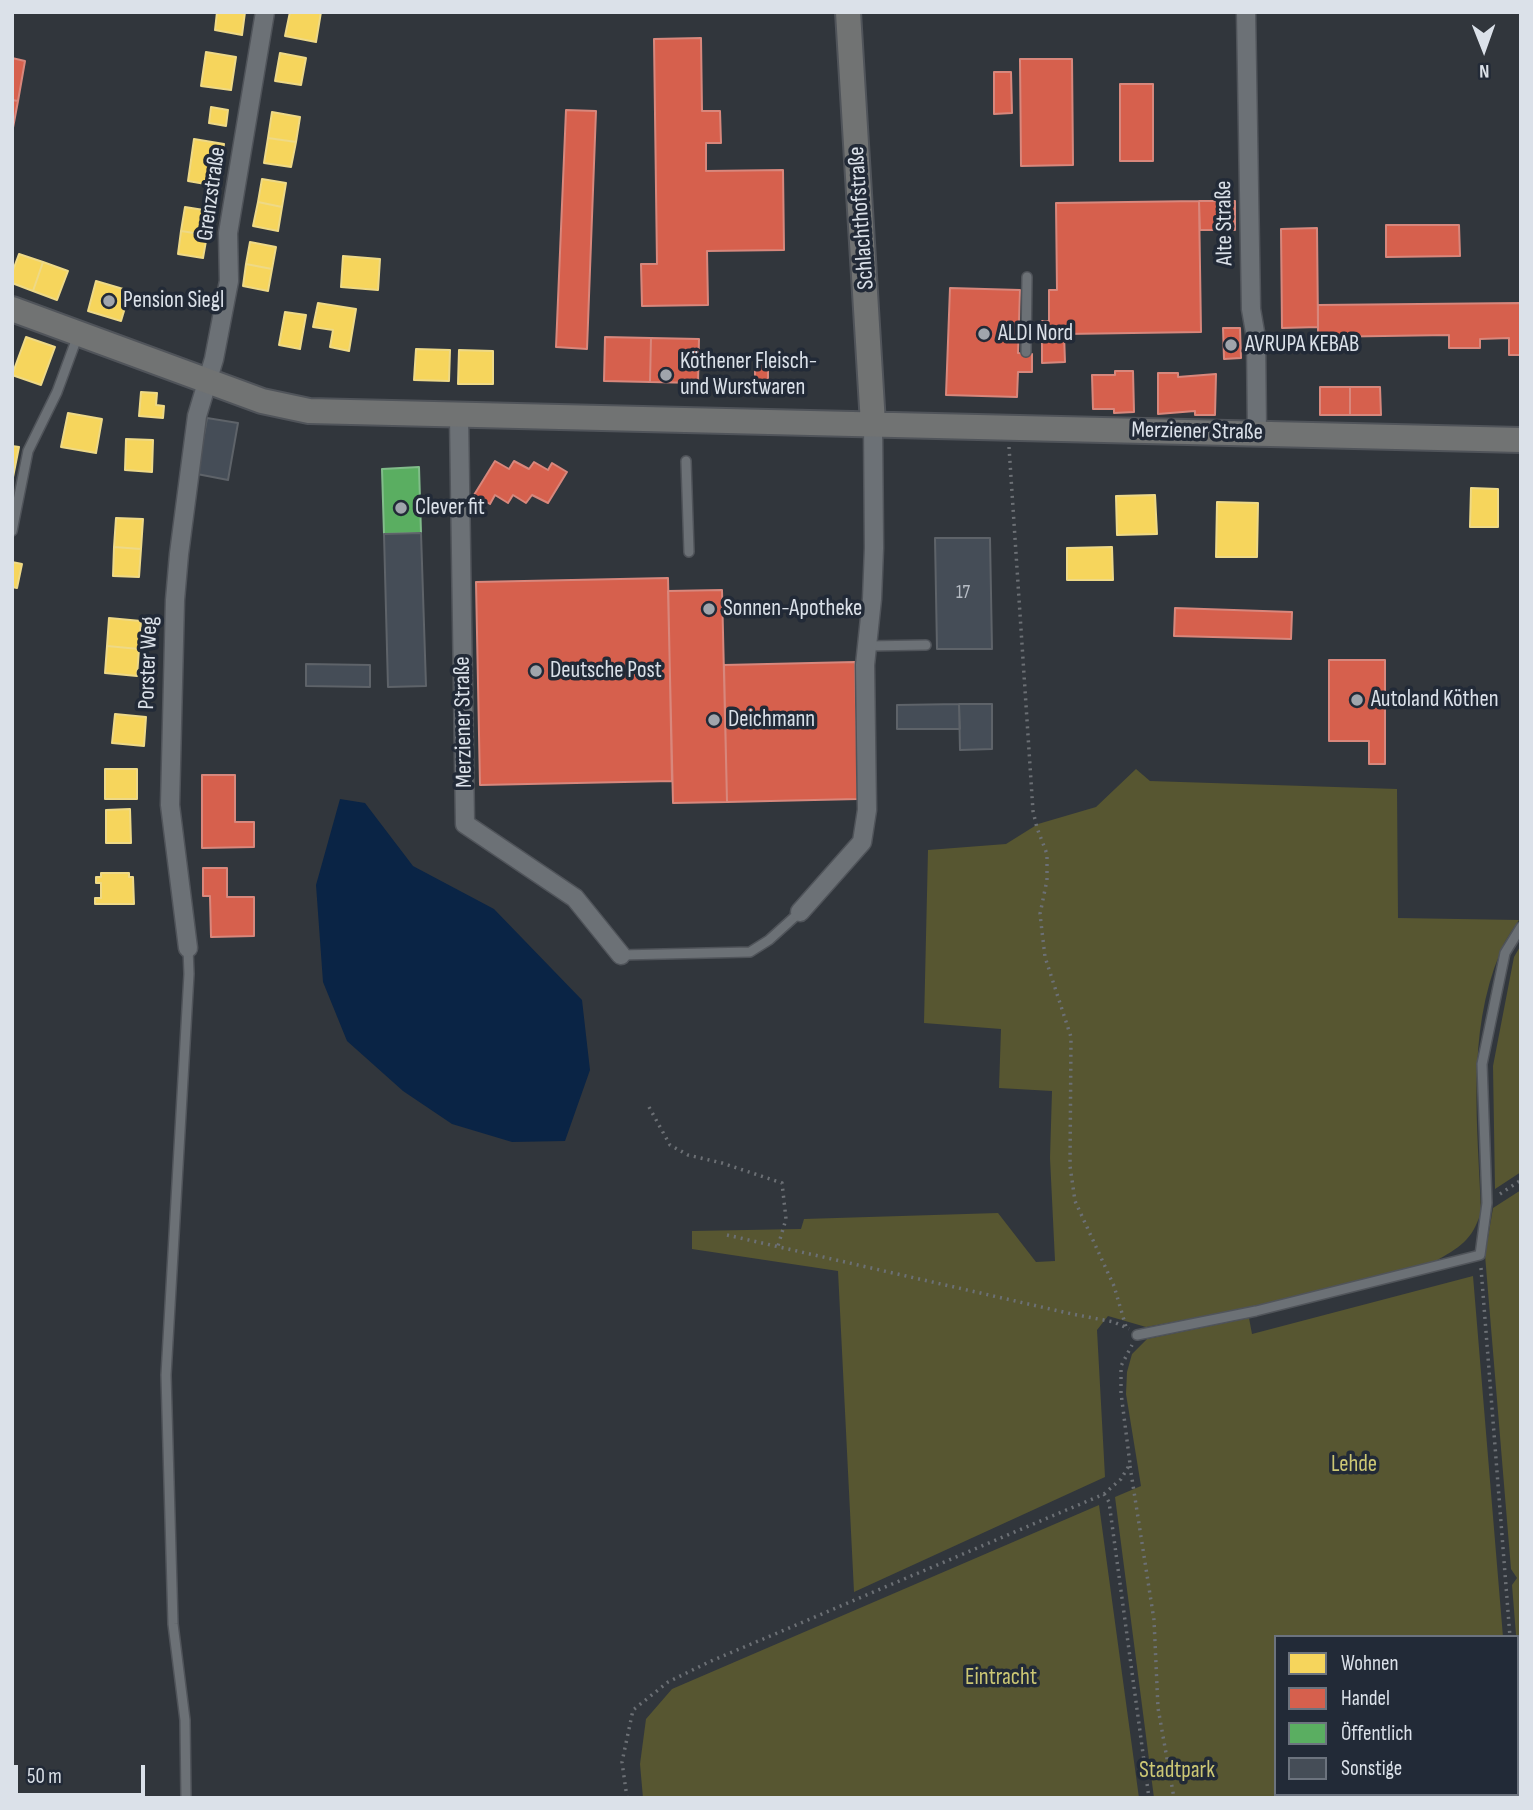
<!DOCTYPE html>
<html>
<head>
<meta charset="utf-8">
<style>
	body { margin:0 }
	#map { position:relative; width:1533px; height:1810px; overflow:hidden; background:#31363c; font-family:"Sofia Sans Condensed",sans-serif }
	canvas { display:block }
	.frame { position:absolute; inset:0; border:14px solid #dbe1e9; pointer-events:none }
	.legend { position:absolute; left:1274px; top:1635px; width:245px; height:161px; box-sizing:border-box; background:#222a37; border:2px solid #6c737e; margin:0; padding:9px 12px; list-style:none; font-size:21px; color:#dbe1e9 }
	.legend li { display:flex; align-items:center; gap:14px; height:35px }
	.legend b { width:35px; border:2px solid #6c737e }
	.north { position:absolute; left:1449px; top:14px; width:70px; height:70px; -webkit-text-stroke:5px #222a37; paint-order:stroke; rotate:179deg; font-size:19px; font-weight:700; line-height:28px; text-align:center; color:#dbe1e9 }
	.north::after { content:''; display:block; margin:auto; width:24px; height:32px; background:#dbe1e9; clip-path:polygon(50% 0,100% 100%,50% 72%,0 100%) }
	.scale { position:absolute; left:14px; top:1765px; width:131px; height:32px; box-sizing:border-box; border:4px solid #dbe1e9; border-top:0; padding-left:9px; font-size:21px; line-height:24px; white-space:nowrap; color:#dbe1e9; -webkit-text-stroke:5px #222a37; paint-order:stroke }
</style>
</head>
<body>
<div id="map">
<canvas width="1533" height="1810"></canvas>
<div class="frame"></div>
<ul class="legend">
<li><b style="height:19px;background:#f6d55c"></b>Wohnen</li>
<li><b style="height:19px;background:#d6604d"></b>Handel</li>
<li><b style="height:19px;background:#5aae61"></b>Öffentlich</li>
<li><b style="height:19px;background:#454d57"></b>Sonstige</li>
</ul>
<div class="north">N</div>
<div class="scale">50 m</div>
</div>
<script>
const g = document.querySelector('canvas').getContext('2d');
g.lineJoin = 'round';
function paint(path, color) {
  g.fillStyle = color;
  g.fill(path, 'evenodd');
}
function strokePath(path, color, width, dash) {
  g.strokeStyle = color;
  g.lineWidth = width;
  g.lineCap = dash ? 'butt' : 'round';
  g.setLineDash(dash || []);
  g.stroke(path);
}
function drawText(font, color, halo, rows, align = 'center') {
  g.font = font + ' "Sofia Sans Condensed",sans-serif';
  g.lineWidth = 7;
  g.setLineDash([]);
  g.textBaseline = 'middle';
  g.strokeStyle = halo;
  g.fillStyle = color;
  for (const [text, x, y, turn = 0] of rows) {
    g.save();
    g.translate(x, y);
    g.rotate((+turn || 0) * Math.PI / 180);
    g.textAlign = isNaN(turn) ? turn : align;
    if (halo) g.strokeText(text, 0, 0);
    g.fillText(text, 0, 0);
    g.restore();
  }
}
const green = new Path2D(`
	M1136 769 1150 781 1397 789 1398 918 1519 920C1512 931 1504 941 1500 953 1466 1034 1478 1127 1481 1212 1472 1241 1460 1247 1434 1262L1244 1309 1146 1327 1108 1316 1097 1330 1105 1477 854 1592 838 1271 692 1249V1231L801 1229 804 1219 998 1213 1036 1262 1055 1261 1050 1158 1052 1091 999 1088 1001 1029 924 1023 928 850 1006 844 1038 824 1096 807Z
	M1521 945V1172L1495 1189 1493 1066 1514 957Z
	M1521 1190V1697L1512 1585 1517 1578 1511 1569 1485 1255 1493 1208Z
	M1473 1276 1503 1637H1276V1794H1517V1798H1154L1115 1497 1141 1486 1126 1394 1127 1372 1132 1354 1147 1339 1249 1318 1252 1334Z
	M1099 1505 1139 1798H643L640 1764 646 1719 672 1689Z`);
const water = new Path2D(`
	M340 799 365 803 413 866 494 909 582 1000 590 1070 565 1141 512 1142 452 1124 403 1091 347 1041 323 982 316 885Z`);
const homes = new Path2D(`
	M217 12H245L242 35 215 30Z
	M290 12H321L316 42 285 36Z
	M206 52 236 57 231 90 201 86Z
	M280 53 306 58 301 85 275 81Z
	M211 107 228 110 226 126 209 123Z
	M272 112 300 117 296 142 268 138Z
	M268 138 296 142 291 167 264 163Z
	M194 139 224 144 217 186 188 181Z
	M262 179 286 183 282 207 258 202Z
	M258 202 282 207 278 231 253 226Z
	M185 207 210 211 207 235 181 231Z
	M181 231 207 235 203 258 178 254Z
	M250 242 276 247 272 269 246 264Z
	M19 254 43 262 33 291 12 283V273Z
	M343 256 380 259 378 290 341 287Z
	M43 262 68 271 57 300 33 291Z
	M246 264 272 269 268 291 243 286Z
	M96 281 130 291 121 321 88 311Z
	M318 303 356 309 349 351 330 347 333 330 313 327Z
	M285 312 306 315 300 349 279 345Z
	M26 337 55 347 41 385 12 375Z
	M416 349 450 350 449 381 414 380Z
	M459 350 493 351V384H458Z
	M141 392 157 393 156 405 164 406 163 418 139 416Z
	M68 413 102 419 96 453 61 447Z
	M126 439 153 440 152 472 125 470Z
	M12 446 19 447 12 482Z
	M1471 488 1498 489V527H1470Z
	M1155 495 1157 534 1117 535 1116 496Z
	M1217 502 1258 503 1257 557H1216Z
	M116 518 143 519 141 549 114 547Z
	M114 547 141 549 139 577 113 576Z
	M1112 547 1113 580H1067V548Z
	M12 562 22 564 17 588 12 587Z
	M109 618 141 621 139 649 107 646Z
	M107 646 139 649 137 676 105 673Z
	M115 714 146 717 144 746 112 743Z
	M105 769H137V799H105Z
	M130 809 131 843H106V810Z
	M101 873H129V877H133L134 904H95V898H101V883H96V877H101Z`);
const shops = new Path2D(`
	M701 38 702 111H720L721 143H706V171L783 170 784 250 707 251 708 305 642 306 641 264H657L654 39Z
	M12 58 25 61 18 101 12 100Z
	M1020 59H1072L1073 165 1021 166Z
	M994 72H1011L1012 113 994 114Z
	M1120 84H1153V161H1120Z
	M12 100 18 101 12 133Z
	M566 110 596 111 587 349 556 347Z
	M1199 201 1201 332 1064 334 1065 362 1042 363V321H1049V290H1057L1056 203Z
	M1199 201H1235V230H1200Z
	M1386 225H1459L1460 256 1386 257Z
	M1317 228 1318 327 1282 328 1281 229Z
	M950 288 1020 290 1018 353 1032 354V372H1018L1017 397 946 395Z
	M1521 303V355H1509V338L1480 339V348H1449V335L1318 337V305Z
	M1223 328H1240L1241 358 1224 359Z
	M605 337 651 338 650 382 604 381Z
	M651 338 699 339 698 383 650 382Z
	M755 363H768V385H755Z
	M1115 371H1133L1134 412 1114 413V409H1093L1092 375H1115Z
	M1158 373H1178V377L1216 374 1215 415H1195V411L1158 414Z
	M1320 387H1350V415H1320Z
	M1350 387H1380L1381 415H1350Z
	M495 461 509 469 514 461 529 469 534 462 548 470 552 463 567 472 548 503 532 495 526 503 513 495 508 503 495 495 490 504 474 495Z
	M668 578 672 781 480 785 476 582Z
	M722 590 727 802 673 803 668 591Z
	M1175 608 1292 612 1291 639 1174 636Z
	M1329 660H1385V764H1369V741H1329Z
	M855 662 858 799 727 802 724 665Z
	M202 775H235V822H254V847L202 848Z
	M203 868H227V897H254V936L211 937 210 896H203Z`);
const public = new Path2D(`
	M419 467 421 533 384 534 382 469Z`);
const building = new Path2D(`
	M207 418 238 423 228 480 197 474Z
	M421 533 426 686 388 687 384 534Z
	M935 538H990L992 649H937Z
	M306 664 370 665V687L306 686Z
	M959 704 960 729H897V705Z
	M959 704H992V749L960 750Z`);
const path = new Path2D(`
	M1009 447 1033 811 1037 828 1047 854V880L1040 914 1045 957 1071 1037 1070 1166 1075 1201 1114 1286 1126 1327
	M649 1107 670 1145 688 1155 722 1163 782 1183 786 1219 778 1246
	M1500 1194 1521 1180
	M727 1235 1072 1314 1114 1322 1129 1329
	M1481 1268 1510 1637
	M1130 1466 1154 1620 1158 1708 1174 1798
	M1104 1494 1109 1502 1149 1798
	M1517 1727 1521 1772
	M627 1798 622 1762 633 1710 668 1682 709 1662 1104 1494 1121 1479 1130 1464 1121 1393V1366L1132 1345`);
const service = new Path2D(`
	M1026 352 1027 277
	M686 461 689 552
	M12 531 28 451 57 392 78 335
	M867 646 926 645
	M621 955 750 952 769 940 800 912
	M1137 1335 1256 1311 1480 1255 1487 1203 1482 1064 1505 953 1521 927
	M186 1798 185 1720 173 1624 166 1375 189 974 188 948`);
const minor = new Path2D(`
	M1246 12 1251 309 1256 338 1257 433
	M459 416 465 824 575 898 621 955
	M800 912 862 842 867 810 865 665 872 599 874 548 873 424
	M188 948 170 805 175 600 179 554 197 416 214 359 229 281 228 233 265 12`);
const secondary = new Path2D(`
	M848 12 873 424
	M12 309 262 401 309 411 1521 440`);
const markers = [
	[109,301,7,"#a0a5ac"],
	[984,334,7,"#a0a5ac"],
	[1231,345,7,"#a0a5ac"],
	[666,375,7,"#a0a5ac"],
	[401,508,7,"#a0a5ac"],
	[709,609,7,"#a0a5ac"],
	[536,671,7,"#a0a5ac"],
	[1357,700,7,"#a0a5ac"],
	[714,720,7,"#a0a5ac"]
];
const numberNames = [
	["17",963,593]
];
const streetNames = [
	["Grenzstraße",212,194,-82],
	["Schlachthofstraße",862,218,-94],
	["Alte Straße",1225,223,-91],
	["Merziener Straße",1197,432,1],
	["Porster Weg",149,663,-88],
	["Merziener Straße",464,722,-91]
];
const poiNames = [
	["Pension Siegl",123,301],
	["ALDI Nord",998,334],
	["AVRUPA KEBAB",1245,345],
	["Köthener Fleisch-",680,362],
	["und Wurstwaren",680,388],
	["Clever fit",415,508],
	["Sonnen-Apotheke",723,609],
	["Deutsche Post",550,671],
	["Autoland Köthen",1371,700],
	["Deichmann",728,720]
];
const parkNames = [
	["Lehde",1354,1465],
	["Eintracht",1001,1678],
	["Stadtpark",1177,1771]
];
paint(green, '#575631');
paint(water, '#0a2445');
paint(homes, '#f6d55c');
strokePath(homes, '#eed986', 2);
paint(shops, '#d6604d');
strokePath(shops, '#d8877c', 2);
paint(public, '#5aae61');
strokePath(public, '#81bd8a', 2);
paint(building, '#454d57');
strokePath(building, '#5e6369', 2);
strokePath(service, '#50545a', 12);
strokePath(minor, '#50545a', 21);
strokePath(secondary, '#50545a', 28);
strokePath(path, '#6c7075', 3.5, [2, 5]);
strokePath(service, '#6c7176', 9);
strokePath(minor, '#6c7176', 18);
strokePath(secondary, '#717373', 24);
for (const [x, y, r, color] of markers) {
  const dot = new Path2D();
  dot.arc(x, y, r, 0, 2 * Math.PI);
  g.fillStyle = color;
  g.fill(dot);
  strokePath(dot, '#222a37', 2.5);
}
drawText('19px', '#b6bcc4', null, numberNames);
drawText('23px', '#dbe1e9', '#222a37', streetNames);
drawText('23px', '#dbe1e9', '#222a37', poiNames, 'left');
drawText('23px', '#ccc774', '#222a37', parkNames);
</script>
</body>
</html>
